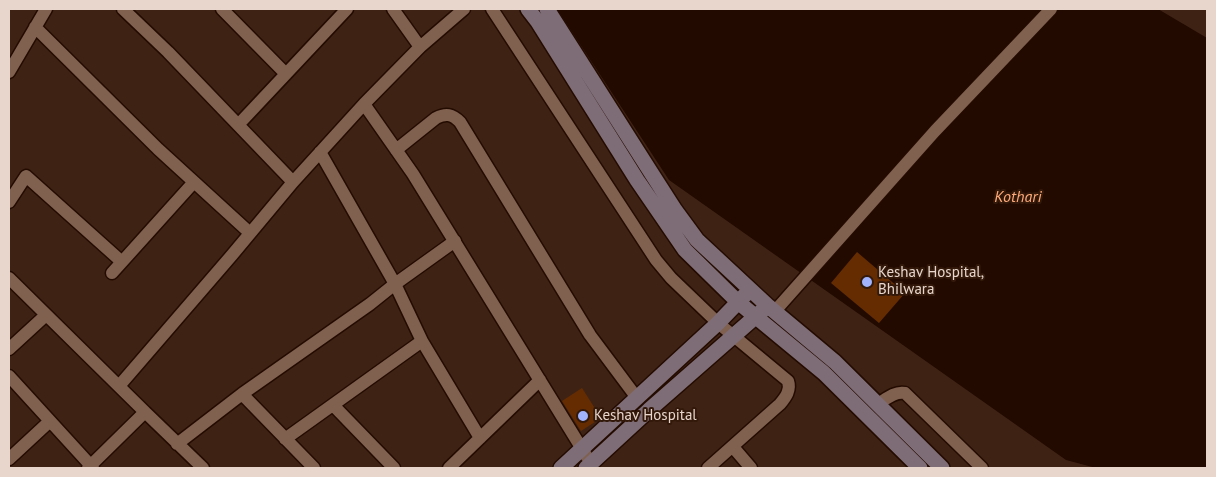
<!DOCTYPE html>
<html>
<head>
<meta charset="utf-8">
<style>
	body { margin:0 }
	#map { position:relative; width:1216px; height:477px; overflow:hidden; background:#3e2314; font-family:"PT Sans",sans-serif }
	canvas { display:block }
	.frame { position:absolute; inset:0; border:10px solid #e8d6cc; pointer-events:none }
</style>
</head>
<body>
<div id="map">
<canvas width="1216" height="477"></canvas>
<div class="frame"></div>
</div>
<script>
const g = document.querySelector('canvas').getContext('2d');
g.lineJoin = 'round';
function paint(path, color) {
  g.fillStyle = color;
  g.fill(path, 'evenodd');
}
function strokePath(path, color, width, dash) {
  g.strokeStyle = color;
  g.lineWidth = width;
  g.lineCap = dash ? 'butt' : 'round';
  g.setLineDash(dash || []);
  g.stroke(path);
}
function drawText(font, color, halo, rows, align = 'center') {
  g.font = font + ' "PT Sans",sans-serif';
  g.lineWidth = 4;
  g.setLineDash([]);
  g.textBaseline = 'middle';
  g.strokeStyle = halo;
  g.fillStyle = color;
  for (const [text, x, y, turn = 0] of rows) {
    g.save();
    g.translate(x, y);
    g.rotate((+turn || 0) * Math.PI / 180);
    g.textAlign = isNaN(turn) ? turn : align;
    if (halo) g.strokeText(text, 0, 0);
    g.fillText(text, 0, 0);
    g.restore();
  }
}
const water = new Path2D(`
	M557 9H1158L1207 38V468H1096L1066 460 669 180Z`);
const building = new Path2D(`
	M857 252 905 293 879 323 831 283Z
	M582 388 601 418 581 431 562 401Z`);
const street = new Path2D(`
	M123 9 168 52 293 182
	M222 9 286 74
	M393 9 420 47
	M492 9 656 260 671 278 718 323 788 381C791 390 786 397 780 404L708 468
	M35 27 158 149 250 233
	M9 72 46 9
	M364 104 413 174 587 457
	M238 125 347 9
	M396 150 436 118C446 113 452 114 460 122L590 335 637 398
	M320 152 395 284 422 341 480 438
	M9 202 26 176 122 262
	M112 273 194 182
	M9 278 145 412 88 468
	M775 311 935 131 1051 9
	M9 349 46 315
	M9 376 93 468
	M119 386 232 255 293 182 364 104 420 47 464 9
	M242 394 314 468
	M878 404C886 399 895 391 905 393L982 468
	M333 405 394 468
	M145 412 203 468
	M285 439 422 341
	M177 444 242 394 370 304 395 284 455 241
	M733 447 751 468
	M9 459 50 421
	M449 468 540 380`);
const secondary = new Path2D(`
	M528 9 538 22 637 180 685 250 738 302 824 373 920 468
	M547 9 650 171 675 210 697 240 768 306 835 362 942 468
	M561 468 718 323 745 295
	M586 468 649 410 763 310`);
const markers = [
	[867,282,6,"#a1b3fd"],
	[583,416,6,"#a1b3fd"]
];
const poiNames = [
	["Keshav Hospital,",878,273],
	["Bhilwara",878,290],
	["Keshav Hospital",594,416]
];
const waterNames = [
	["Kothari",1018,197]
];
paint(water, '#220a00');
paint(building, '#652c02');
strokePath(street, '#240b00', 15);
strokePath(secondary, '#240b00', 18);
strokePath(street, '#806150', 12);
strokePath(secondary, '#7e6d77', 15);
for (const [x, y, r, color] of markers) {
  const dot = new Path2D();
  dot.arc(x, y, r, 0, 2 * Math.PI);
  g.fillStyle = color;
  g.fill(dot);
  strokePath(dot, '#33190a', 2);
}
drawText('15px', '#e8d6cc', '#33190a', poiNames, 'left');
drawText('italic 16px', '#fea979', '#33190a', waterNames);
</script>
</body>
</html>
